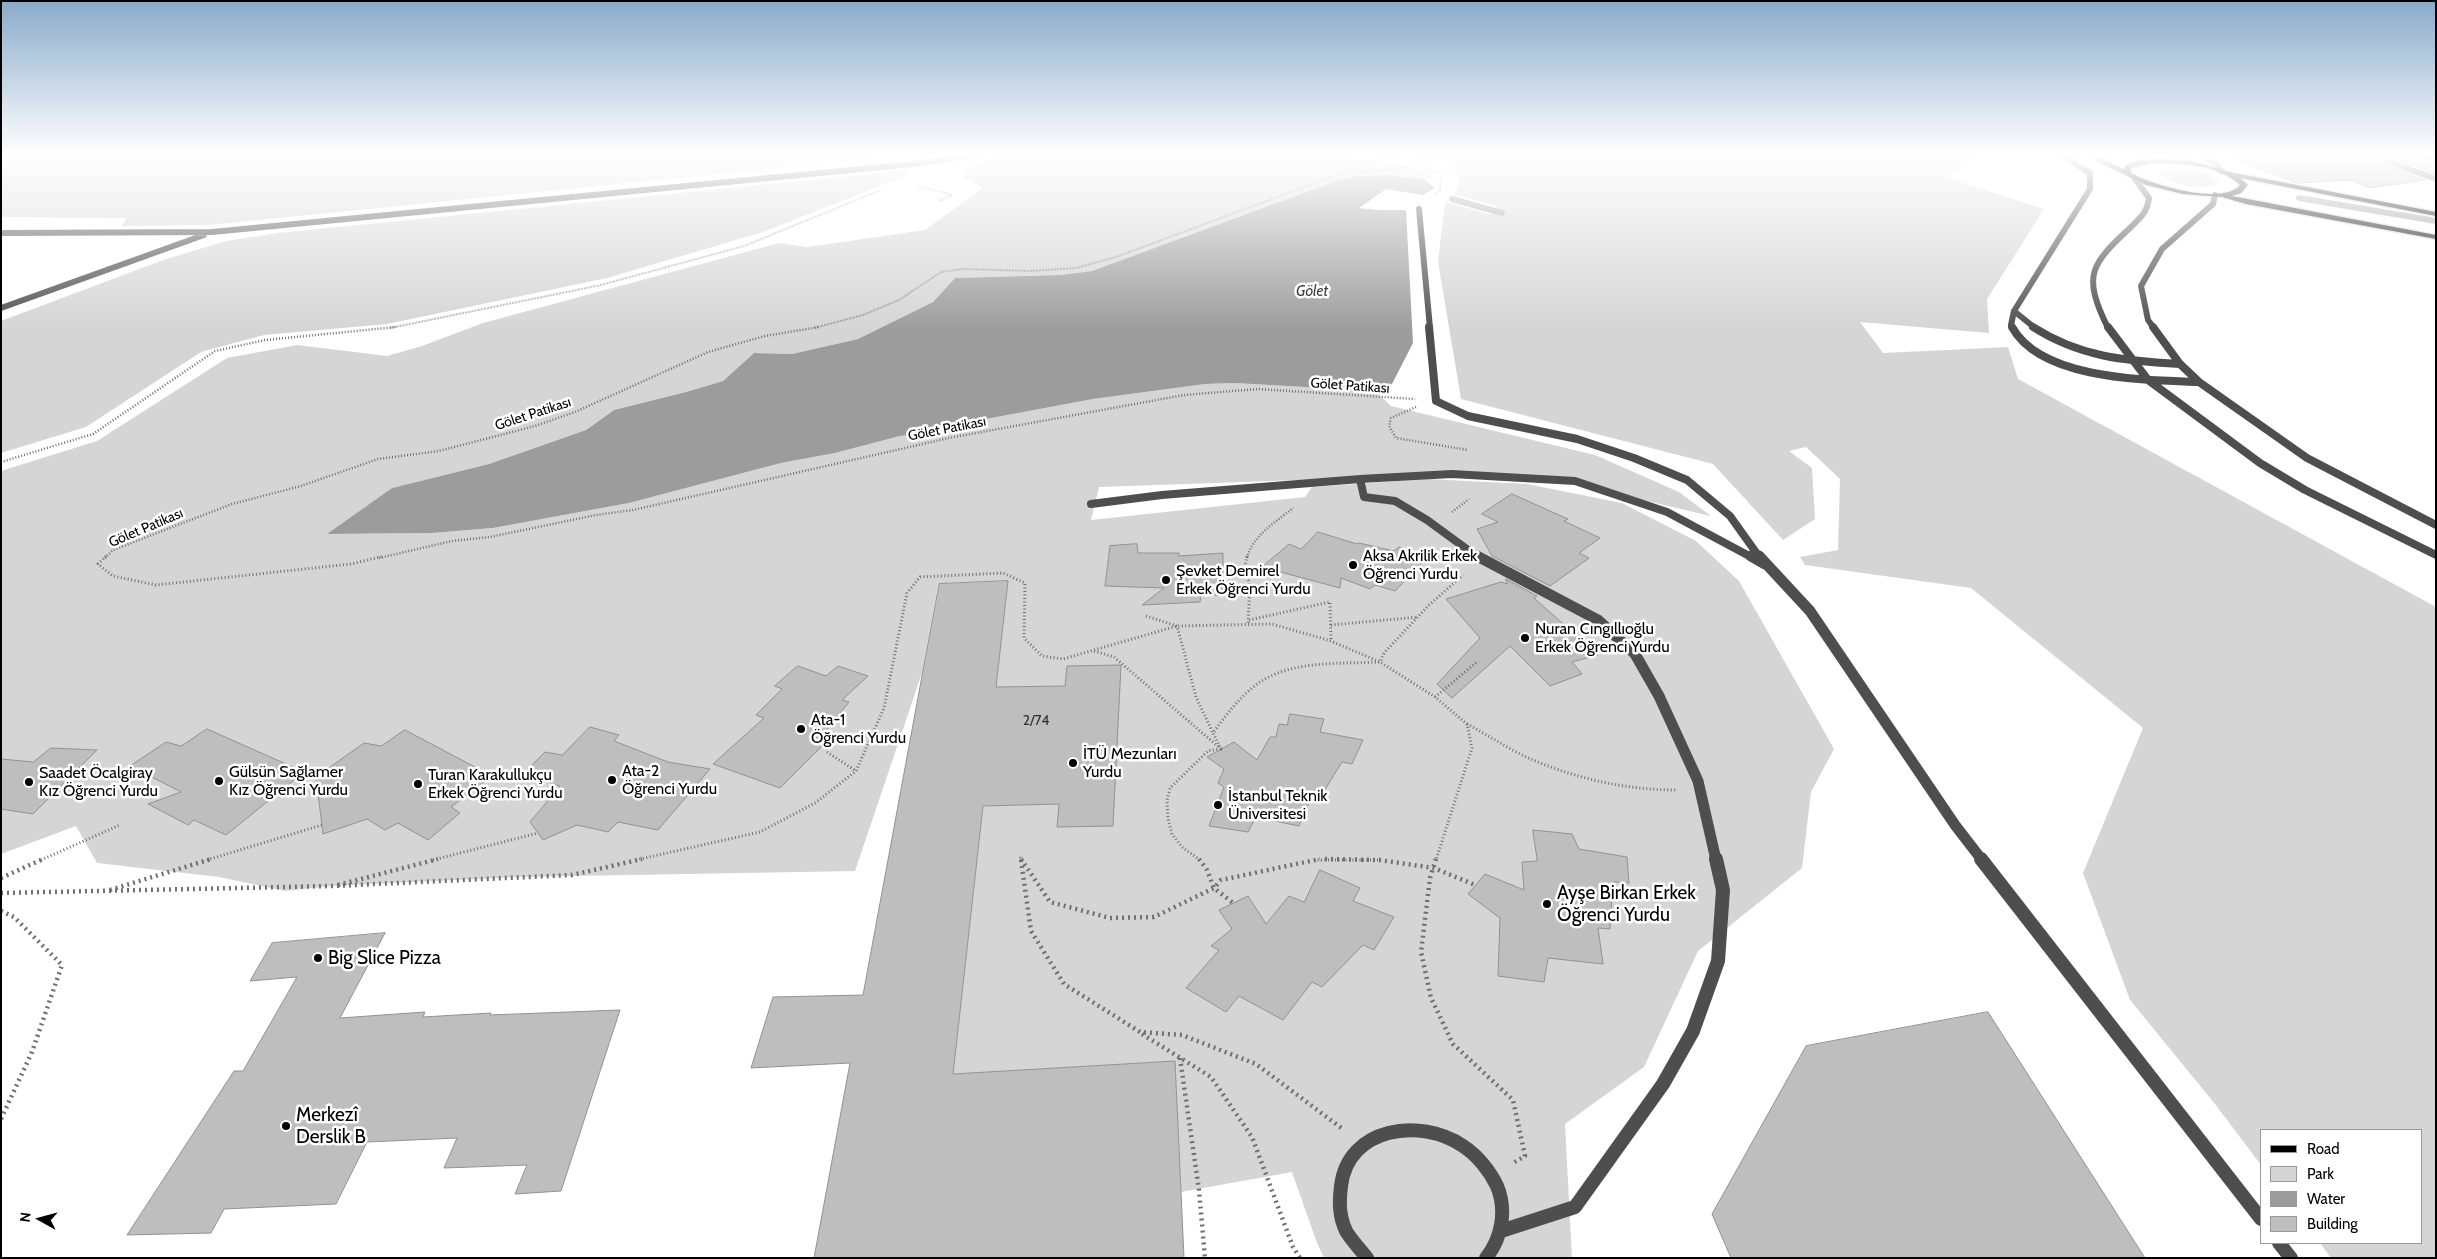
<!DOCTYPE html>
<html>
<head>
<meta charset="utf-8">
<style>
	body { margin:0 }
	#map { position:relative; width:2437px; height:1259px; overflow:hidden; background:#fff; font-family:Cabin,sans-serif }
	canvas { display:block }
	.frame { position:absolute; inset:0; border:2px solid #000; pointer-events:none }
	.legend { position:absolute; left:2260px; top:1129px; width:162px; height:115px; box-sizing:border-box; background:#fff; border:1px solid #999; margin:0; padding:6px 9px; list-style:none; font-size:15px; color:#000 }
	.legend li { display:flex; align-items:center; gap:10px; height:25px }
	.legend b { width:25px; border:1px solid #999 }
	.north { position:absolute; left:15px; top:1194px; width:50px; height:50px; -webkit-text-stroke:4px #fff; paint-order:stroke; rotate:277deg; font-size:14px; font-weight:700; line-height:20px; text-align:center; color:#000 }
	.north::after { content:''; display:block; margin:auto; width:18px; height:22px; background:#000; clip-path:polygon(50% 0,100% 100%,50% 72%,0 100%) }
</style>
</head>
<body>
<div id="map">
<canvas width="2437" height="1259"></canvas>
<div class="frame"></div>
<ul class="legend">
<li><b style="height:6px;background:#000"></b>Road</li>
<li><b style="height:14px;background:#d5d5d5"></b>Park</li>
<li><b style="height:14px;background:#9c9c9c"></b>Water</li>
<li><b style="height:14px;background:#bebebe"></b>Building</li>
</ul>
<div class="north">N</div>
</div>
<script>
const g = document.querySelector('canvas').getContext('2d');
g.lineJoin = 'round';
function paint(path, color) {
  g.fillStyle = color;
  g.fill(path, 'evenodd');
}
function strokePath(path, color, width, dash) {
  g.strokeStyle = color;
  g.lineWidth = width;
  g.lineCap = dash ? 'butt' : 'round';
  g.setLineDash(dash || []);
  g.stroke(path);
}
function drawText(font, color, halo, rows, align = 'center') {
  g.font = font + ' Cabin,sans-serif';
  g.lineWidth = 5;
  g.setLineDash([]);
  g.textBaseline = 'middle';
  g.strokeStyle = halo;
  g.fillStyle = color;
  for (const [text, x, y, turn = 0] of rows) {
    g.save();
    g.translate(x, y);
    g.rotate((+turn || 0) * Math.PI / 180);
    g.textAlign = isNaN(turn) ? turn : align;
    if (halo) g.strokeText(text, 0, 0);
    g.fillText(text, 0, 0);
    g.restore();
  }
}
const green = new Path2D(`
	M1 154H916L209 225 122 226 126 218 1 217Z
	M1012 154H1281L1381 161 1426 170 1436 179 1387 175 1357 176 1336 181 1092 271 1060 275 955 278 933 302 858 339 792 354 754 353 723 381 686 392 614 410 586 430 489 464 392 488 328 534 432 533 493 528 629 503 781 463 835 453 900 436 930 433 954 425 1093 399 1205 384 1235 383 1375 391 1391 406 1595 455 1679 492 1711 516 1621 495 1575 481 1536 478 1386 477 1099 487 1091 520 1305 497 1312 487 1427 479 1527 484 1622 503 1696 541 1739 581 1834 749 1811 792 1802 868 1698 951 1644 1067 1565 1124 1572 1258H1324L1317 1243 1292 1172 1181 1192 1175 1061 953 1074 1008 581 938 584 922 673 855 871 518 877 332 886 285 891 219 877 97 863 76 826 1 854V471L97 441 227 358 297 345 387 356 422 346 483 323 779 243 807 247 925 230 983 188 963 177 973 164Z
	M1375 154H1983L1945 177 2044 209 1987 299 1989 333 1860 322 1883 353 2008 347 2018 379 2436 607V1258H2331L2320 1243H2421V1130H2261V1165L2215 1104 2130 1000 2083 873 2143 728 1971 588 1805 565 1800 557 1838 550 1840 479 1806 447 1789 451 1812 468 1815 519 1783 540 1713 464 1461 399 1438 262 1445 202 1489 214 1501 213 1494 205 1455 195 1460 178 1449 164 1419 158Z
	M2170 169C2184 169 2210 169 2218 182 2205 192 2169 185 2159 173L2160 171Z
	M910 170 905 176 763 232 607 278 387 324 264 335 201 352 86 427 1 453V321L163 260 226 241 278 233Z`);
const water = new Path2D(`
	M1387 175 1424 179 1435 188 1423 195 1386 189 1359 208 1378 210H1406L1413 343 1392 384 1375 391 1235 383 1205 384 1093 399 954 425 930 433 900 436 835 453 781 463 629 503 493 528 432 533 327 534 392 488 489 464 586 430 614 410 686 392 723 381 754 353 792 354 858 339 933 302 955 278 1060 275 1092 271 1336 181 1357 176Z`);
const stream = new Path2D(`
	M2299 198 2436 221
	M1452 199 1502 213`);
const building = new Path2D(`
	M2227 154 2387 155 2382 161 2385 165 2425 180 2370 188 2350 180 2297 183 2227 156Z
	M2399 160 2436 162V174Z
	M1512 494 1568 519 1564 521 1600 538 1579 553 1589 558 1550 586 1492 556 1477 529 1498 522 1482 514Z
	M1318 532 1357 544 1359 543 1394 551 1399 547 1428 557 1395 591 1375 585 1370 589 1341 578 1340 588 1262 567 1289 544 1301 549Z
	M1137 544 1138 553H1179V556L1223 553V595H1201L1200 602 1142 605 1164 588 1105 586 1110 546Z
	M1506 579 1537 596 1534 598 1598 655 1572 662 1582 674 1550 686 1510 646 1452 698 1437 684 1480 638 1446 599 1501 582 1507 584Z
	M1008 581 996 687 1065 686 1067 666 1121 665 1113 826 1057 827 1059 804 983 806 953 1074 1175 1061 1184 1258H814L850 1063 751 1068 773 997 863 995 939 584Z
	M798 666 826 676 838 666 868 676 842 700 849 702 820 738 827 741 780 788 713 764 764 718 756 715 782 689 775 686Z
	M1290 714 1324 719 1320 732 1363 740 1352 764 1342 762 1324 791 1315 789 1299 826 1256 817 1248 832 1209 826 1224 787 1218 783 1224 769 1207 757 1234 742 1257 760 1270 737H1276L1279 724 1287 725Z
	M590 727 619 735 614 741 668 762 710 769 658 830 618 822 608 832 577 825 543 840 530 822 560 786 523 774 545 752 562 755Z
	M207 729 304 772 226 835 194 820 188 825 148 804 181 792 130 766 166 742 181 746Z
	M405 730 492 776 451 807 460 813 428 840 398 823 385 830 367 819 323 834 316 777 364 743 381 746Z
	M51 748 97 750 33 814 1 809V759L33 762Z
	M1533 830 1572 834 1579 849 1627 857 1629 883 1613 882 1610 929 1598 928 1603 964 1548 958 1544 982 1498 976 1500 918 1468 894 1485 874 1524 890 1522 862 1537 861Z
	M1320 870 1360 888 1353 901 1394 917 1374 950 1363 945 1322 987 1312 982 1283 1020 1239 996 1226 1012 1186 988 1219 950 1211 946 1232 929 1219 910 1248 896 1266 924 1289 896 1304 902Z
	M385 933 340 1018 425 1012 423 1017 491 1013 490 1015 620 1010 561 1191 515 1194 527 1165 444 1168 457 1138 367 1142 336 1204 224 1209 211 1233 127 1235 234 1071H243L297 977 250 981 272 943Z
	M1988 1012 2145 1258H1731L1712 1214 1806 1046Z`);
const pathFar3 = new Path2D(`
	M1334 154C1371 157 1408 157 1442 175L1440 190 1435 196
	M918 186 952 195 939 200 943 201
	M390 328 601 285 744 246 881 190
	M814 328 863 315 899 300 941 272 963 269 1031 271 1076 268 1116 257 1342 173 1380 171 1415 165`);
const pathFar2 = new Path2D(`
	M1416 407 1391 418 1389 426 1396 438 1468 450
	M1 462 93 434 215 351 265 340 396 327
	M1452 512 1469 499
	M105 558 113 550 232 504 301 486 378 459 439 451 535 426 575 412 708 352 765 336 819 327
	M379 558 452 541 490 537 596 515 633 510 949 438 1184 395 1258 389 1415 399
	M1247 558C1252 536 1277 521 1293 508`);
const pathFar1 = new Path2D(`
	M106 556 98 564 113 576 156 585 351 564 384 556
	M1247 556 1245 566 1250 586 1248 624
	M1146 616 1177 626 1196 697 1213 733
	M1249 620 1330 602 1331 641
	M1331 625 1418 617
	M1094 651 1114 657 1221 749 1213 733C1226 715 1241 695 1260 682 1293 660 1342 664 1380 662L1384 653 1428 606 1463 575
	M1435 697 1478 661
	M1467 724C1486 734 1504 746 1524 756 1572 778 1625 790 1677 790
	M827 752 856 771
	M1020 857 1022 860
	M41 860 120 825
	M207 860 322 825
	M433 860 538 833
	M636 860 760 832 815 803 856 771 884 708 907 593 920 577 1003 573 1025 583 1024 638 1042 656 1063 659 1177 626 1272 624 1331 641 1380 662 1435 697 1467 724 1472 748 1436 860
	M1200 860 1182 847 1172 834 1168 819 1167 800 1170 788 1208 751 1220 749
	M1314 860H1381`);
const path = new Path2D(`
	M1021 859 1050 902 1110 918 1154 917 1214 888 1221 880 1320 859
	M1199 859 1207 870 1214 888 1233 903
	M1325 859 1379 860 1434 868 1475 885
	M1436 859 1430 878 1421 952 1431 998 1453 1044 1513 1100 1525 1156 1513 1163
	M1021 860 1031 931 1064 984 1140 1032 1182 1035 1256 1064 1344 1130
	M1 878 43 859
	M338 885 438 859
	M110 890 211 859
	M1 893 332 886 572 875 642 859
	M1 911 14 917 62 965 32 1052 1 1119
	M1142 1034 1211 1077 1252 1137 1293 1247 1300 1258
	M1180 1058 1199 1190 1205 1258`);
const serviceFar3 = new Path2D(`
	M1419 209 1430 328
	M1 233 212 232 913 164 980 154
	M1 308 204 235
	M2014 311 2035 328
	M2013 328 2011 325 2014 311 2090 189V173L2060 154
	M2108 328C2082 275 2090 265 2132 226 2142 216 2147 212 2149 198L2135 179
	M2154 328 2148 320 2141 286 2162 249 2213 204 2215 195`);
const serviceFar2 = new Path2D(`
	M1429 327 1436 401 1468 416 1577 439 1634 458 1687 480 1730 516 1760 558
	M2012 327C2041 380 2146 380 2199 382
	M2033 327C2080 357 2125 361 2180 364
	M2108 327 2148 380 2260 463 2305 490 2436 555
	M2153 327 2180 364 2199 382 2307 458 2436 525
	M1091 504 1162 495 1360 479
	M1479 558 1427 520 1395 501 1364 497 1360 479 1452 474 1575 481 1667 512 1753 558`);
const serviceFar1 = new Path2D(`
	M1477 556 1598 620 1635 654 1659 696 1698 781 1716 860
	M1751 556 1765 564
	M1759 556 1810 611 1955 825 1982 860`);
const service = new Path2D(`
	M1981 859 2261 1219
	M1501 1231 1575 1207 1663 1084 1693 1031 1718 961 1723 890 1716 859
	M2279 1243 2291 1258
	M1367 1258C1360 1249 1352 1241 1346 1231 1339 1216 1339 1202 1341 1186 1348 1127 1420 1117 1463 1146 1477 1155 1490 1171 1497 1186 1507 1210 1502 1238 1486 1258`);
const minor = new Path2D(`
	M2436 157 2398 155 2387 161 2436 179`);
const tertiary = new Path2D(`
	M2199 154 2216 164 2221 171
	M2177 162 2180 154`);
const primary = new Path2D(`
	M2082 154H2090L2124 169 2125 166 2135 161 2152 159 2188 160 2230 172 2436 212V216L2240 178 2248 185 2241 193 2232 196 2436 235V239L2246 204 2222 197 2183 194 2146 185ZM2152 163C2181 163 2217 164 2240 185 2222 206 2152 185 2131 173V168Z`);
const markers = [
	[1353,565,5,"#000"],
	[1166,580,5,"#000"],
	[1525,638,5,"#000"],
	[801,729,5,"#000"],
	[1073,763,5,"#000"],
	[612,780,5,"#000"],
	[219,781,5,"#000"],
	[29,782,5,"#000"],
	[418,784,5,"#000"],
	[1218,805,5,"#000"],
	[1547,904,5,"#000"],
	[318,958,5,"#000"],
	[286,1126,5,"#000"]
];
const farStreetnames = [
	["Gölet Patikası",1350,386,4],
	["Gölet Patikası",533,414,-18],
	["Gölet Patikası",947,429,-11],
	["Gölet Patikası",146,528,-23]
];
const numberNames = [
	["2/74",1036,721]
];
const farWaternames = [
	["Gölet",1312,292]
];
const poiNames = [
	["Aksa Akrilik Erkek",1363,556],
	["Öğrenci Yurdu",1363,574],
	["Şevket Demirel",1176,571],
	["Erkek Öğrenci Yurdu",1176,589],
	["Nuran Cıngıllıoğlu",1535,629],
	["Erkek Öğrenci Yurdu",1535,647],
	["Ata-1",811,720],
	["Öğrenci Yurdu",811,738],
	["İTÜ Mezunları",1083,754],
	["Yurdu",1083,772],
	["Ata-2",622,771],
	["Öğrenci Yurdu",622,789],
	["Gülsün Sağlamer",229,772],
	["Kız Öğrenci Yurdu",229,790],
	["Saadet Öcalgiray",39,773],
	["Kız Öğrenci Yurdu",39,791],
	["Turan Karakullukçu",428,775],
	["Erkek Öğrenci Yurdu",428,793],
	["İstanbul Teknik",1228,796],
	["Üniversitesi",1228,814]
];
const nearPoinames = [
	["Ayşe Birkan Erkek",1557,893],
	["Öğrenci Yurdu",1557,915],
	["Big Slice Pizza",328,958],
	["Merkezî",296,1115],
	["Derslik B",296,1137]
];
paint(green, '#d5d5d5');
paint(water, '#9c9c9c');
strokePath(stream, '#9c9c9c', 6);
paint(building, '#bebebe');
strokePath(building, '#929292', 1);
strokePath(primary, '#dbdbdb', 3);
strokePath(pathFar3, '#707070', 2, [0.5, 1]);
strokePath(pathFar2, '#707070', 2.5, [1, 2]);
strokePath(pathFar1, '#707070', 3, [1, 2.5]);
strokePath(path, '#707070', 4.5, [2, 4]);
strokePath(serviceFar3, '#4e4e4e', 6);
strokePath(serviceFar2, '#4e4e4e', 8);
strokePath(serviceFar1, '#4e4e4e', 11);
strokePath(service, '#4e4e4e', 14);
strokePath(minor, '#4e4e4e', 6);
strokePath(tertiary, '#4e4e4e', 6);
paint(primary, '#000');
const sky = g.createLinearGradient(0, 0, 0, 330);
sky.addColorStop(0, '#89aaca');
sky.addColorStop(0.47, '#fff');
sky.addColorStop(1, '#ffffff00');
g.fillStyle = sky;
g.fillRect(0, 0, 2437, 330);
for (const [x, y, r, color] of markers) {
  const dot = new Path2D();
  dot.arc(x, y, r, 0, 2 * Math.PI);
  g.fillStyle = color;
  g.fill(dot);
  strokePath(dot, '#fff', 2);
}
drawText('14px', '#000', '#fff', farStreetnames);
drawText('14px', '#303030', null, numberNames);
drawText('italic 15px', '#3d3d3d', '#fff', farWaternames);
drawText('16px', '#000', '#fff', poiNames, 'left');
drawText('19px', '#000', '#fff', nearPoinames, 'left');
</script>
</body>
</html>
